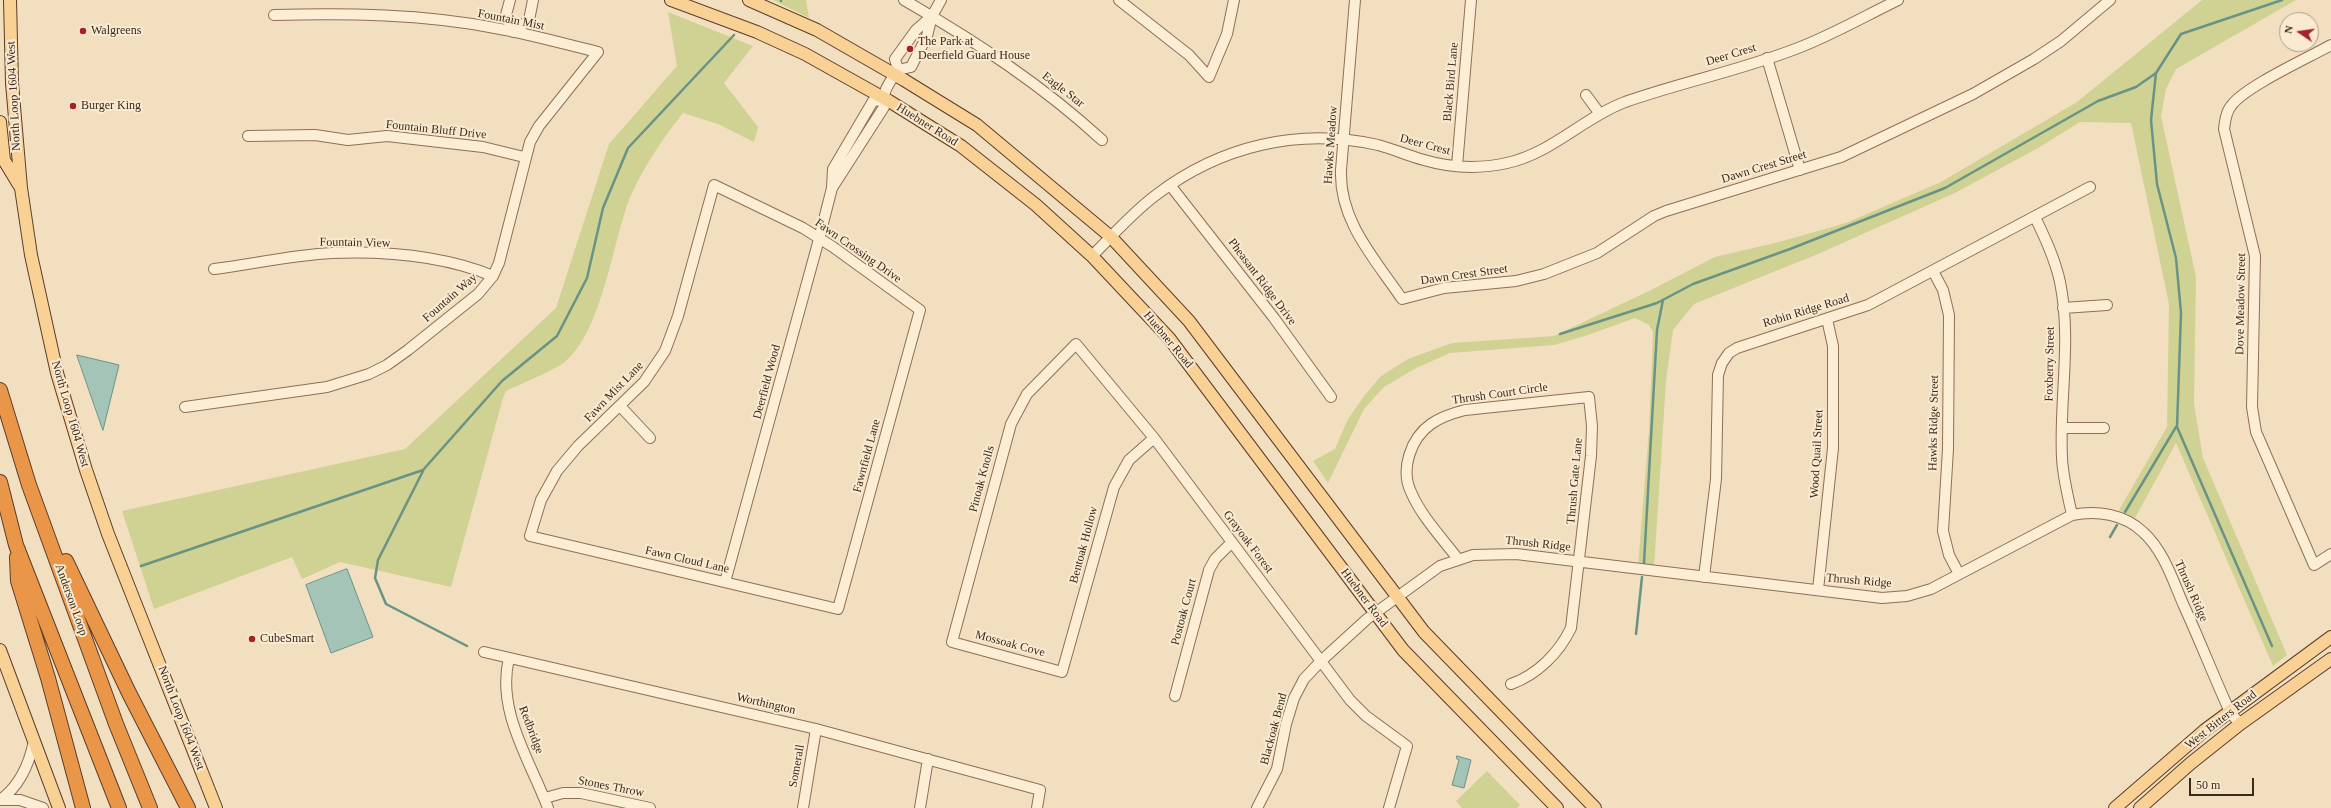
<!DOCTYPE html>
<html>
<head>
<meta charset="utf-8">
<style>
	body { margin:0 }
	#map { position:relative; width:2331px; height:808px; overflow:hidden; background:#f2dfc0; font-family:Georgia,serif }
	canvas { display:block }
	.north { position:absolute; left:2279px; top:12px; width:40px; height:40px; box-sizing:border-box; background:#f9ead1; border:1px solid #ad9d89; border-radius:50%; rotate:283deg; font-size:11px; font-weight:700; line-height:16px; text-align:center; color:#3c291c }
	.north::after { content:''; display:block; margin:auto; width:14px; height:18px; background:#a3202c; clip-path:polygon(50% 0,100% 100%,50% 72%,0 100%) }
	.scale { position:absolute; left:2189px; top:778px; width:65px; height:18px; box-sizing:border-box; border:2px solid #3c291c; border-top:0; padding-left:5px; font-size:12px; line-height:14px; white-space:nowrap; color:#3c291c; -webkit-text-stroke:3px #f9ead1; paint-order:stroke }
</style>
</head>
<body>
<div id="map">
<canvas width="2331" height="808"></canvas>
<div class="north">N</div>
<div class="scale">50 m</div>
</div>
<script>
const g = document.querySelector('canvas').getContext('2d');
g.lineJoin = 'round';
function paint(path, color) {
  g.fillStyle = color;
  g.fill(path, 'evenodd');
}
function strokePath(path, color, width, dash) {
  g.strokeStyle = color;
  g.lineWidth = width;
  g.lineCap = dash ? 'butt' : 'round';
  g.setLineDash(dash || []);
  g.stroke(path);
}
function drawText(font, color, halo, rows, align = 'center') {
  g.font = font + ' Georgia,serif';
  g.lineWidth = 4;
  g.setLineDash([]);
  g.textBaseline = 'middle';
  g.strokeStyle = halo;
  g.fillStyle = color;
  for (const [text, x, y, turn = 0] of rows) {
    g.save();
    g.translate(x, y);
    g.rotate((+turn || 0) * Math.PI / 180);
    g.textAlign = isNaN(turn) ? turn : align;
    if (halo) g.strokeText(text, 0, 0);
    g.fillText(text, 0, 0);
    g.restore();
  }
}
const green = new Path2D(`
	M773 0H806L809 18Z
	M2202 0H2296L2176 69 2166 89 2161 116 2196 277 2194 404 2203 458 2287 655 2273 666 2176 443 2135 518 2119 510 2167 427 2169 304 2131 123 2080 122 2038 148 1957 192 1818 254 1694 304 1673 330 1666 381 1654 568 1638 566 1649 431 1653 332 1649 325 1635 318 1588 335 1554 345 1450 353 1416 368 1384 387 1364 409 1328 483 1313 461 1335 449 1348 419 1364 396 1381 376 1408 359 1452 343 1554 336 1649 291 1715 257 1779 242 1846 223 1941 182 2077 102Z
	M668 12 753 46 724 83 758 127 754 142 718 124 683 113C664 137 644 166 631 195 612 242 604 326 566 361 556 370 520 384 506 391L503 398 451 587 340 562 302 579 292 557 154 609 122 511 405 449 556 308 609 144 677 66Z
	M1487 771 1520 805 1517 808H1462L1456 801Z`);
const water = new Path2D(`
	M77 355 119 365 103 430Z
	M347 569 373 637 331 653 306 585Z
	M1457 756 1471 760 1464 788 1452 785 1459 760 1457 759Z`);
const stream = new Path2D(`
	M781 0V1
	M1560 334 1657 303 1693 284 1790 249 1945 188 2098 101 2136 87 2156 73
	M423 471 378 560 375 578 386 604 467 646
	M2125 512 2176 427
	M2110 537 2117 525
	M1644 563 1657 330 1663 300
	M141 566 423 470 502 381 557 336 587 278 603 208 628 148 734 35
	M1636 634 1642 577
	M2272 646 2177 427 2181 313 2176 258 2157 184 2151 120 2156 73 2181 34 2282 0`);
const minor = new Path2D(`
	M510 0 506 15 513 32 529 20 533 0
	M904 0C975 41 1042 85 1102 140
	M1119 0 1189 55 1209 77 1227 34 1234 0
	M1355 0 1341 170C1339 221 1375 259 1402 299L1444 288 1516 281 1544 274 1597 253 1654 216 1666 211 1841 157 1973 94 2034 59 2061 41 2110 0
	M2331 45C2308 58 2244 87 2231 106 2226 112 2225 121 2224 129L2255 256 2252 407 2256 432 2314 565 2331 554
	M1767 58 1800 170
	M898 70 895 59 916 30 932 16
	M1586 95 1600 114
	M248 136 315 135 348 140 387 136 483 147 524 157
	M1457 166 1471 0
	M714 185 803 228 833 247 920 310 838 609 530 536 541 500 557 471 578 446 644 382 665 351 678 316Z
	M1170 185 1274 318 1331 397
	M832 188 884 107C880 94 891 80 898 70L911 67 927 36 932 16 941 0
	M2035 217C2045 238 2055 259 2060 282 2072 340 2059 400 2062 458 2063 478 2068 496 2072 515
	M1092 256C1113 235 1133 212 1156 195 1220 146 1299 127 1378 145 1393 149 1409 156 1424 160 1451 168 1480 169 1507 163 1552 153 1583 118 1625 102 1682 82 1742 70 1798 48 1832 35 1865 16 1898 0
	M214 269C253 264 293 255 332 253 385 251 444 256 493 276
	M1933 271 1943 290 1949 315 1948 449 1943 531 1949 555 1959 574
	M2063 308 2107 305
	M620 406 650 438
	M185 407 327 387 369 374 387 365 408 350 478 294 493 276 499 263 530 142 539 126 598 52C564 44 530 34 495 28 423 14 347 13 274 15
	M2062 428H2104
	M1154 438 1129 460 1114 487 1062 672 952 642 1011 424 1027 394 1076 344 1154 438 1350 700 1366 716 1407 746 1389 808
	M1458 559C1442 538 1421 516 1411 492 1400 469 1411 438 1431 424 1441 417 1453 413 1465 410L1589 397 1592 426 1591 456 1571 628C1559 653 1537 675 1511 684
	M1704 577 1716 479 1718 375 1722 363 1729 353 1737 348 1868 305 2090 187
	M725 582 819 239 832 188 833 169 873 101 882 100
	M1818 590 1833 448V346L1827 319
	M484 652 816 729 1040 790 1037 808
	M509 658C496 711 530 760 548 808
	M1175 696 1209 570 1215 559 1232 542
	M545 798 563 793H581L650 808
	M0 800C20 786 29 765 34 741
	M1 800H20L43 808
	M803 808 816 729
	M920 808 928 759
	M1257 808 1277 769 1286 724 1294 698 1304 679 1321 661 1367 619 1440 566 1473 555 1516 554 1882 598 1907 596 1931 589 2072 515C2097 510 2124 514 2143 532 2164 551 2173 581 2184 606 2200 641 2214 677 2230 712L2240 724`);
const major = new Path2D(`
	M10 0 12 83 21 188 31 255 57 373 86 470 108 534 216 808
	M671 0 757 32 805 54 889 101 961 146 1036 205 1092 256 1169 338 1403 650 1557 808
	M749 0 817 30 904 80 977 125 1111 237 1189 321 1424 632 1595 808
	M0 122 4 160 19 185
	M0 650 59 808
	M2115 808 2205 730 2331 637
	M2140 808 2191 763 2240 724 2331 659`);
const highway = new Path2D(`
	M0 390 29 485 116 724 150 808
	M0 482 16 545 119 808
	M17 557 18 581 48 678 83 808
	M66 561 129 693 188 808`);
const markers = [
	[83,31,4,"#a3202c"],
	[910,49,4,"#a3202c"],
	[73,106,4,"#a3202c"],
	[252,639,4,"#a3202c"]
];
const streetNames = [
	["Fountain Mist",511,20,11],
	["Deer Crest",1731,55,-17],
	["Black Bird Lane",1451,82,-85],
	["Eagle Star",1063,90,38],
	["North Loop 1604 West",14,96,-93],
	["Huebner Road",927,125,32],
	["Fountain Bluff Drive",436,130,6],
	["Hawks Meadow",1331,145,-86],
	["Deer Crest",1425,145,15],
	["Dawn Crest Street",1764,167,-17],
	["Fountain View",355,243,1],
	["Fawn Crossing Drive",858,251,35],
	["Dawn Crest Street",1464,275,-8],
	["Pheasant Ridge Drive",1262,282,53],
	["Fountain Way",450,298,-41],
	["Dove Meadow Street",2241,304,-89],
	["Robin Ridge Road",1806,311,-17],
	["Huebner Road",1168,340,50],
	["Foxberry Street",2050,364,-89],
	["Deerfield Wood",767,382,-75],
	["Fawn Mist Lane",614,392,-46],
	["Thrush Court Circle",1500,394,-8],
	["North Loop 1604 West",70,414,74],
	["Hawks Ridge Street",1934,423,-89],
	["Wood Quail Street",1817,454,-87],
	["Fawnfield Lane",867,456,-75],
	["Pinoak Knolls",982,479,-75],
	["Thrush Gate Lane",1575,481,-85],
	["Grayoak Forest",1248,542,53],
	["Thrush Ridge",1538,544,6],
	["Bentoak Hollow",1084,545,-75],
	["Fawn Cloud Lane",687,560,13],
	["Thrush Ridge",1859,581,5],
	["Thrush Ridge",2191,591,66],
	["Huebner Road",1364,598,53],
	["Anderson Loop",71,600,70],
	["Postoak Court",1184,612,-75],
	["Mossoak Cove",1010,644,15],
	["Worthington",766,704,13],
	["North Loop 1604 West",181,718,69],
	["West Bitters Road",2221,720,-38],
	["Blackoak Bend",1274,729,-75],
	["Redbridge",531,730,69],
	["Somerall",797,766,-80],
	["Stones Throw",611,787,11]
];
const poiNames = [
	["Walgreens",91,31],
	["The Park at",918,42],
	["Deerfield Guard House",918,56],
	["Burger King",81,106],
	["CubeSmart",260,639]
];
paint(green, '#cfd293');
paint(water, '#a4c4b8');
strokePath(water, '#699385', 1);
strokePath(stream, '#699385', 2.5);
strokePath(minor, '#8e6f56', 12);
strokePath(major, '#5b3d2b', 14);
strokePath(highway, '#5b3d2b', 16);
strokePath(minor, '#fcedd5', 10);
strokePath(major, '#f9d194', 12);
strokePath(highway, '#ea9648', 14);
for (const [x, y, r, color] of markers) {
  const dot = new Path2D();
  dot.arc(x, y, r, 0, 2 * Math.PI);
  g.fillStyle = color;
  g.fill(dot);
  strokePath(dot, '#f9ead1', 1.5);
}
drawText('12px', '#3c291c', '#f9ead1', streetNames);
drawText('12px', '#3c291c', '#f9ead1', poiNames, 'left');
</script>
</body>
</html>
